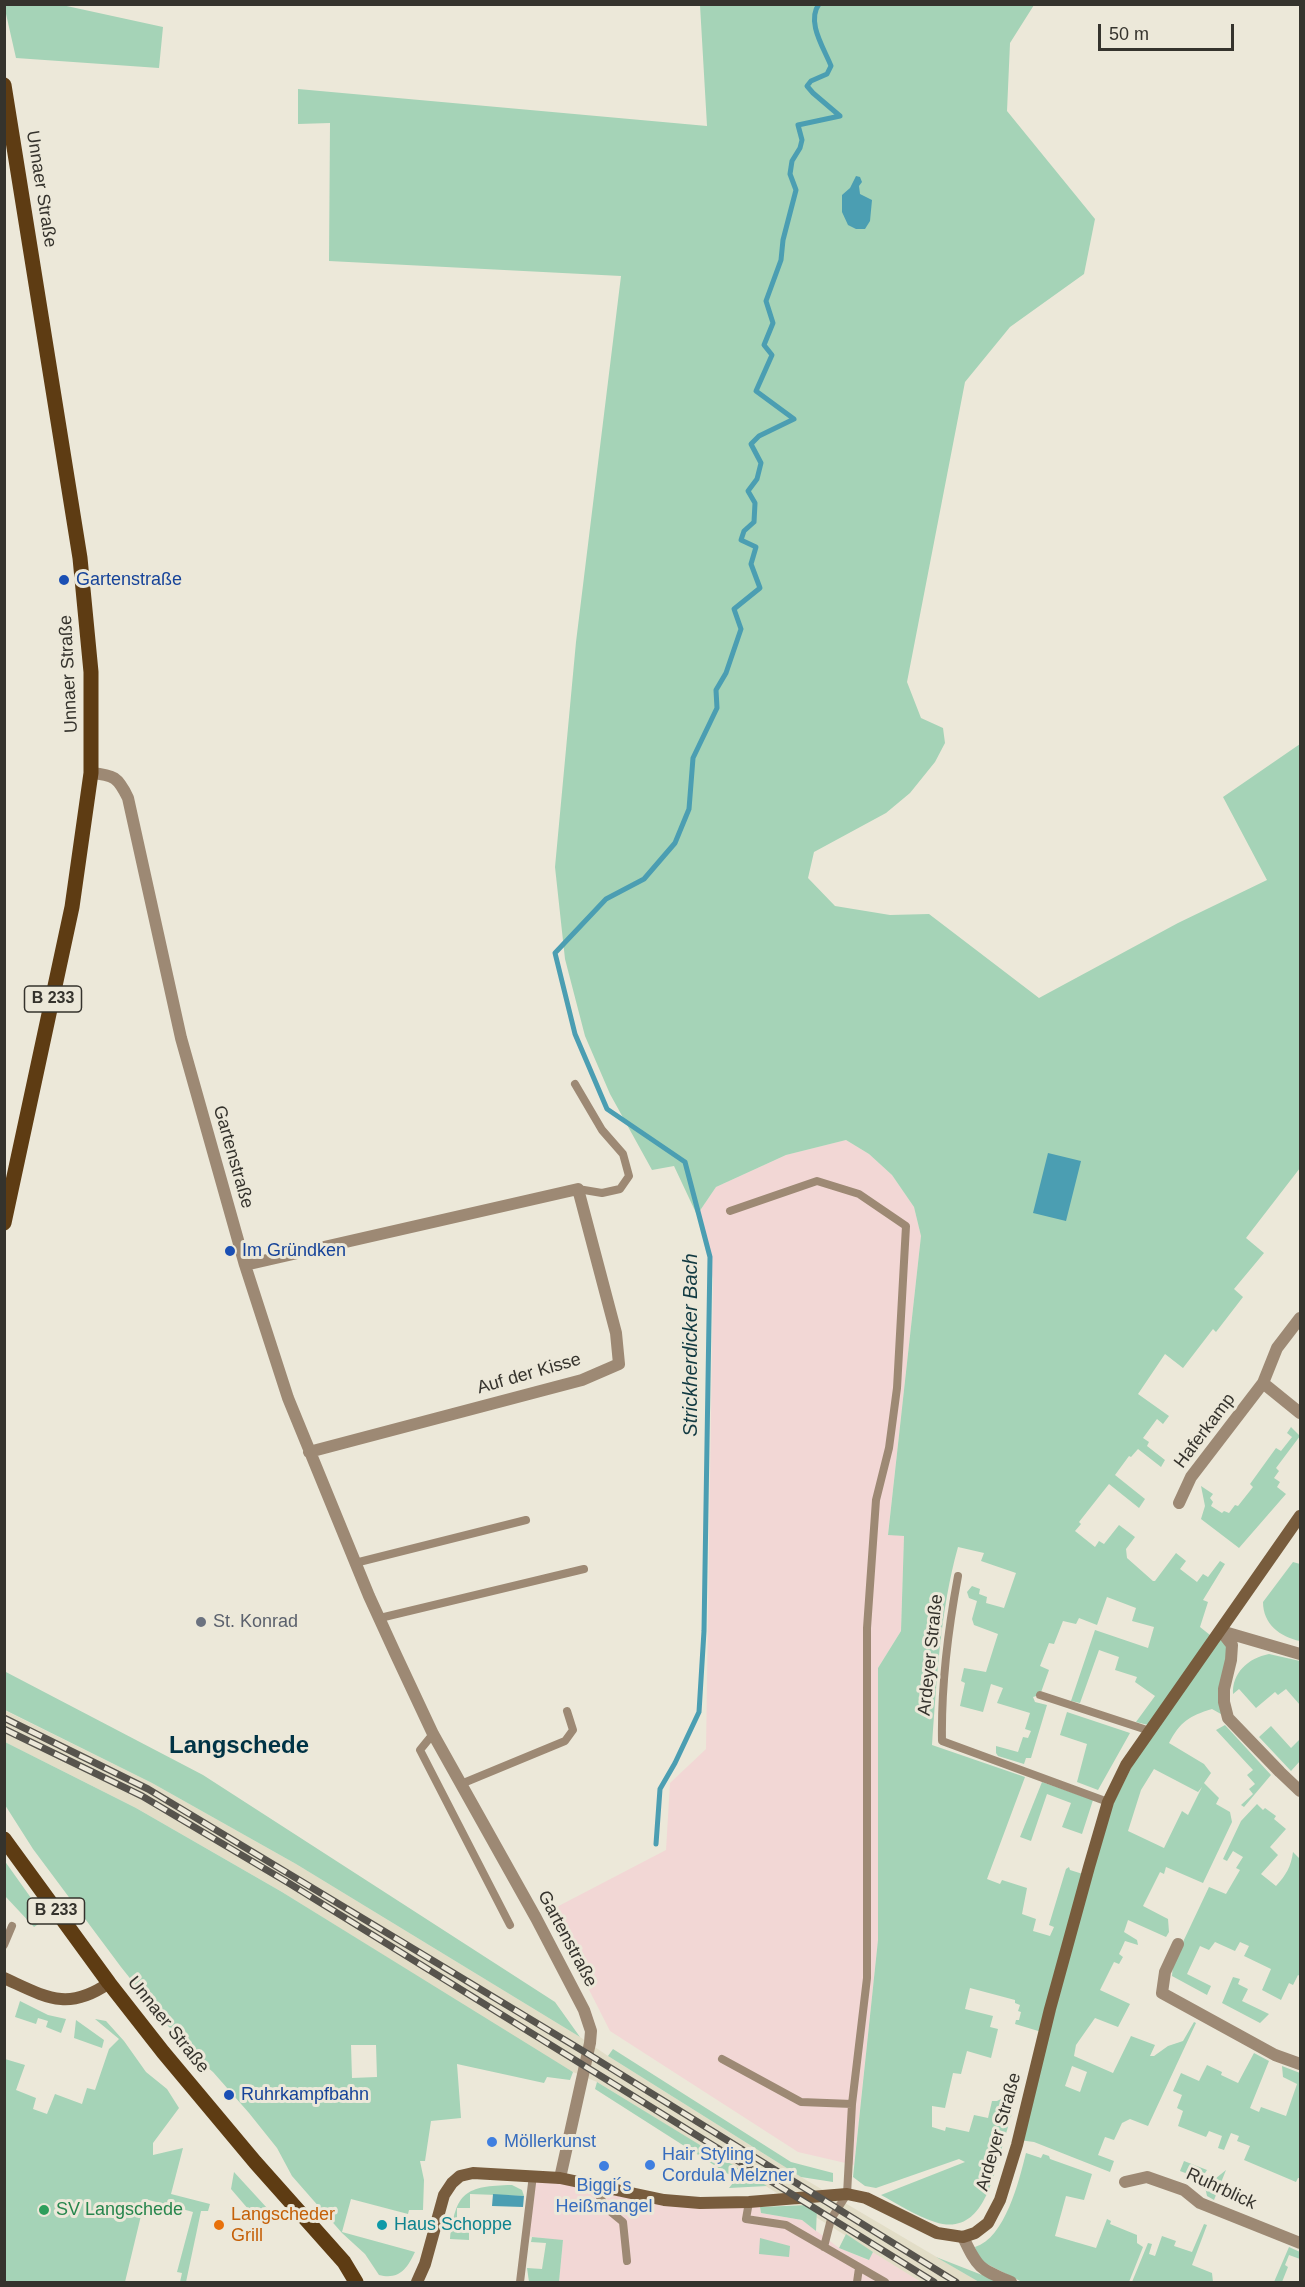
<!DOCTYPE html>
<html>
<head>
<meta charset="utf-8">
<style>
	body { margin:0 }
	#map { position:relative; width:1305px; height:2287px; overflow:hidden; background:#ece8d9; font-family:Arial,sans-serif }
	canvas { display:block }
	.frame { position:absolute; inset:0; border:6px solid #35332d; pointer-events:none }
	.scale { position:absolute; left:1098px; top:24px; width:136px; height:27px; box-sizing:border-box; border:3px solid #35332d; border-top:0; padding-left:8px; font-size:18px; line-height:21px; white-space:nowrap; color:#35332d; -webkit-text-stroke:4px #ece8d9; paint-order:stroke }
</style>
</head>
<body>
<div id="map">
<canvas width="1305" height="2287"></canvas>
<div class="frame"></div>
<div class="scale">50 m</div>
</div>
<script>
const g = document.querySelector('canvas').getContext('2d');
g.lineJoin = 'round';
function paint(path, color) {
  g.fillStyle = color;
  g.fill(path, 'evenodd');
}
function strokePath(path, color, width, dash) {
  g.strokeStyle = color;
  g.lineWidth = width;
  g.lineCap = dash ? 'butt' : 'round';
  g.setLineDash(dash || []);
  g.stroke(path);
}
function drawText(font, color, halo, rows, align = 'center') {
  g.font = font + ' Arial,sans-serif';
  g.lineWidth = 6;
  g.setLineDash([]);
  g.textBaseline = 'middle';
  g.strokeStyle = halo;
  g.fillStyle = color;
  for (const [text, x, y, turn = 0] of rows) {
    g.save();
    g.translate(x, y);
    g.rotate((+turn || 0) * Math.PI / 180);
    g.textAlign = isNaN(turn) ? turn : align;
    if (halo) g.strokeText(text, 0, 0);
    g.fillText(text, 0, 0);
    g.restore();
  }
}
const industrial = new Path2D(`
	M846 1140 869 1154 892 1175 914 1207 921 1236 888 1534 904 1536 901 1631 878 1668V1940L854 2165 798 2152 610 2031 549 1911 666 1850 670 1783 706 1749 713 1279 697 1215 716 1187 786 1155Z
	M533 2175 664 2200 759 2201 761 2213 802 2220 839 2248 868 2260 873 2252 921 2282H559L563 2241 526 2236Z`);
const built = new Path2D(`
	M4 1710 152 1783 296 1864 580 2037 608 2056 801 2177 979 2282H921L597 2082 573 2072 520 2041 282 1892 136 1808 5 1742Z`);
const green = new Path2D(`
	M4 5H62L163 27 159 68 16 58Z
	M700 5H1034L1010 43 1007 111 1095 219 1084 274 1010 327 965 382 907 682 921 718 943 728 945 743 935 762 910 793 886 813 814 852 808 878 835 906 890 915 929 914 1039 998 1178 923 1267 880 1223 797 1300 744V1168L1246 1238 1264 1253 1234 1289 1243 1297 1216 1332 1213 1329 1183 1368 1165 1354 1138 1394 1169 1416 1163 1424 1157 1419 1143 1438 1149 1442 1147 1446 1165 1460 1161 1467 1138 1449 1131 1457 1129 1456 1115 1475 1145 1499 1139 1508 1109 1484 1079 1522 1081 1524 1075 1531 1095 1547 1099 1541 1104 1544 1119 1525 1135 1537 1126 1549 1127 1558 1153 1581H1155L1176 1553 1186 1561 1180 1569 1197 1582 1203 1574 1208 1577 1220 1561 1225 1564 1203 1600 1208 1602 1200 1627 1215 1639 1221 1631 1232 1645 1228 1718 1212 1709C1189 1716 1180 1722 1169 1743L1204 1764 1211 1773 1204 1783 1219 1798 1216 1804 1230 1812 1232 1822 1203 1883 1166 1867 1164 1874 1160 1872 1143 1906 1168 1919 1169 1932 1166 1937 1128 1920 1124 1932 1137 1940 1138 1945 1125 1941 1119 1954 1123 1957 1119 1964 1114 1962 1100 1990 1130 2004 1118 2027 1095 2018 1076 2045 1074 2056 1113 2073 1131 2036 1155 2045 1150 2056H1154L1168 2046 1183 2041 1194 2022 1196 2023 1148 2126 1130 2119 1122 2123 1114 2140 1105 2137 1098 2155 1114 2161 1110 2172 1034 2142 1019 2140 1045 2033 1015 2024 1016 2020H1019L1021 2012 1018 2011 1020 2005 1015 2003V2000L970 1988 965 2009 993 2016 990 2027 998 2029 991 2058 967 2051 961 2074 953 2073 945 2108 932 2106V2127L945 2131 946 2127 969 2132 974 2115 988 2118 992 2101H997L1005 2097 1010 2098 1008 2104 1014 2106C1010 2121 1005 2136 1001 2151 992 2182 981 2237 935 2222 916 2216 898 2204 881 2195L965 2162 959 2159 876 2188 865 2186 853 2177 878 1940V1668L901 1631 904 1536 888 1535 921 1236 914 1207 892 1175 869 1154 846 1140 786 1155 716 1187 697 1215 674 1166 652 1170 610 1094 585 1036 565 959 555 867 576 642 621 276 329 261 330 123 298 124V89L707 126ZM958 1547 984 1553 981 1561 1016 1573 1004 1608 986 1603 987 1597 979 1594 980 1589 972 1586 967 1592 969 1598 977 1601 972 1619 974 1625 998 1634 986 1672 964 1668 961 1681 965 1683 960 1706 983 1712 991 1684 1003 1688 997 1703 1030 1713 1025 1729 1031 1731 1028 1738 1023 1737 1018 1752 996 1746V1753L998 1756 1024 1764 1026 1758H1031L1047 1705 1035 1702 1033 1697 1040 1695 1049 1670 1040 1666 1049 1643 1054 1644 1063 1621 1076 1624 1079 1618 1097 1625 1107 1597 1136 1608 1132 1621 1154 1627 1148 1648 1095 1630 1071 1701 1080 1703 1099 1650 1119 1657 1115 1670 1137 1677 1135 1682 1155 1696 1136 1722 1152 1726 1098 1834 1086 1875 1070 1870 1069 1867 1066 1869 1049 1925 1054 1927 1050 1936 1033 1931 1036 1919 1022 1914 1027 1888 1002 1880 1000 1884 987 1879 1025 1777 932 1745C937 1679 940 1611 958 1547ZM1154 1769 1198 1792 1202 1787 1188 1815 1182 1811 1164 1848 1128 1831 1141 1790ZM1072 2066 1087 2072 1080 2092 1065 2086Z
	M1291 1427 1300 1436 1276 1468 1279 1471 1274 1478 1280 1482 1277 1487 1286 1494 1239 1548 1201 1519 1205 1506 1201 1486 1213 1494 1210 1498 1213 1502 1211 1506 1222 1513 1224 1511 1229 1513 1235 1505 1238 1506 1253 1487 1250 1484 1276 1448 1281 1451 1292 1437 1287 1433Z
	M1293 1562 1300 1564V1641C1280 1637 1263 1624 1263 1602Z
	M1269 1654 1300 1661V1705L1286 1689 1278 1695 1275 1692 1256 1708 1239 1689 1233 1694C1232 1673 1248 1658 1269 1654Z
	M4 1671 203 1775 555 2002 580 2037 296 1864 152 1783 5 1710Z
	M1067 1712 1130 1733 1098 1790 1077 1782 1087 1744 1060 1735Z
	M1225 1725 1271 1775 1244 1807 1241 1805 1253 1794 1249 1789 1255 1784 1247 1775 1253 1770 1216 1730Z
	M1271 1726 1291 1748 1300 1739V1761L1291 1771 1259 1737Z
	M5 1742 136 1808 282 1892 573 2072 570 2080 547 2077 544 2083 457 2064 461 2118 431 2121 425 2161H420L424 2180 423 2210H409L408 2214 351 2199 342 2232 415 2252C407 2269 399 2280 379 2275L365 2254 342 2233 292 2176 277 2148 249 2113 213 2072 188 2051 121 1967 33 1849 5 1805ZM351 2045H376L377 2077 352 2078Z
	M1042 1782 1093 1800 1082 1834 1062 1827 1071 1803 1047 1794 1031 1841 1020 1837Z
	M1257 1804 1263 1810 1265 1808 1276 1816 1274 1819 1286 1829 1270 1847 1278 1855 1261 1874 1276 1886C1286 1875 1291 1867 1293 1852L1300 1859V1976L1298 1975 1293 1985 1289 1983 1281 2000 1262 1990 1271 1969 1244 1956 1249 1946 1240 1942 1235 1951 1215 1942 1209 1950 1200 1946 1187 1974 1211 1986 1207 1995 1172 1976 1173 1963 1209 1887 1226 1894 1240 1870 1236 1868 1243 1857 1233 1851 1227 1861 1223 1859 1241 1821Z
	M4 1860 46 1919 34 1927 5 1896Z
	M1233 1977 1240 1979 1238 1984 1248 1989 1242 2001 1269 2014 1260 2023 1222 2003Z
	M20 2001 48 2015 66 2019 61 2033 46 2027 48 2021 38 2018 36 2024 15 2017Z
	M95 2019 106 2021 124 2041 146 2072 167 2089 179 2108 153 2143V2155L183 2148 171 2194 210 2204 208 2211H201L186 2282H180L182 2273 177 2272 193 2212 145 2199 125 2282H5V2059L25 2065 16 2090 36 2098 33 2109 47 2114 55 2094 82 2104 87 2088 95 2090 109 2049 119 2039Z
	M76 2020 104 2040 102 2048 74 2038Z
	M613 2049 791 2162 833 2173V2182L801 2177 608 2056Z
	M1254 2053 1269 2061 1250 2108 1259 2112 1261 2107 1286 2116 1297 2084 1283 2077 1282 2066 1300 2073V2178H1298L1296 2182 1244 2160 1250 2146 1237 2141 1239 2136 1231 2133 1224 2150 1218 2148 1222 2136 1209 2131 1206 2137 1178 2126 1183 2111 1177 2108 1182 2095 1173 2091 1181 2073 1199 2081 1207 2065 1222 2072 1221 2075 1238 2083Z
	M597 2082 767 2186 729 2188 736 2179 595 2089Z
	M1026 2153 1041 2158 1043 2154 1049 2156 1050 2159 1092 2174 1084 2200 1066 2196 1055 2236 1096 2248 1107 2219 1111 2221 1110 2224 1137 2235V2243L1143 2247 1129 2282H1022L985 2263 978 2257 975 2247C1005 2238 1019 2181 1026 2153Z
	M1184 2161 1207 2170 1201 2179 1180 2171Z
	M1226 2170 1214 2200 1207 2196 1205 2187Z
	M234 2172 267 2208 249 2210 231 2189Z
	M512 2185 522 2190 524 2196 470 2194V2208H457V2224L469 2223V2240L450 2239C456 2192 465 2186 512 2185Z
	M810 2205 817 2209 816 2231 802 2220 761 2213 760 2207Z
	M1204 2224 1207 2225 1192 2265 1212 2273 1213 2282H1132L1148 2243 1152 2244 1149 2254 1155 2256 1162 2236 1176 2241 1174 2246 1192 2252Z
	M846 2234 873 2252 869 2260 839 2248Z
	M532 2237 563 2240 559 2282H529L527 2268 542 2269 546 2243 531 2242Z
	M760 2238 790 2246 789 2257 759 2254Z
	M1289 2247 1300 2252V2259L1289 2255 1285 2265 1288 2267 1282 2282H1274Z
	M936 2257 1000 2282H979Z`);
const water = new Path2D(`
	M856 176 860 177 862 182 859 186 860 194 872 200 870 221 865 229H856L848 225 842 212V195L850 188Z
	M1048 1153 1081 1161 1066 1221 1033 1213Z
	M493 2194 524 2196 523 2207 492 2206Z`);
const stream = new Path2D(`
	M656 1844 660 1789 675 1763 699 1712 704 1631 710 1257 685 1162 607 1109 575 1034 555 953 606 899 644 879 675 843 689 809 693 758 717 708 716 690 726 673 741 629 734 609 760 588 751 564 756 547 741 540 744 531 754 522 755 503 748 491 757 479 761 463 751 444 759 436 794 419 756 391 772 355 764 345 773 323 766 301 781 260 783 240 796 190 790 174 792 161 800 148 802 140 798 125 840 116 813 93 807 86 811 81 827 74 831 66C824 48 806 22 819 4`);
const service = new Path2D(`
	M575 1084 602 1130 623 1154 629 1176 620 1189 602 1193 578 1189
	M730 1211 817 1181 859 1194 906 1226 897 1388 889 1448 876 1500 867 1628V1978L852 2104 847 2194 831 2219 824 2247
	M355 1563 526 1520
	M958 1576C948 1630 941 1686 942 1741L1108 1802
	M380 1618 584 1569
	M1040 1695 1150 1731
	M433 1734 420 1750 510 1925
	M461 1784 565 1741 573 1730 567 1711
	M4 1945 12 1926
	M722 2059 801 2102 852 2104
	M594 2186 606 2208 623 2222 627 2261
	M749 2202 746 2219 786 2225 885 2282
	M520 2282 533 2175
	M857 2282 859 2268`);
const minor = new Path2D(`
	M91 773C114 775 118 777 128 798L181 1038 245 1265 288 1398 369 1596 396 1655 433 1734 536 1918 584 2010 591 2031 590 2043 560 2178
	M245 1265 578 1189 616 1333 619 1364 582 1380 309 1452
	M1263 1383 1300 1413
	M1179 1503 1191 1477 1263 1383 1277 1348 1300 1318
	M1221 1631 1232 1645 1231 1660 1224 1689V1702L1228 1718 1280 1772 1300 1791
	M1221 1631 1300 1654
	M1178 1944 1165 1972 1162 1993 1275 2055 1300 2064
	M1125 2182 1147 2177 1184 2190 1200 2203 1300 2243
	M963 2237C978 2269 980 2269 1011 2282`);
const secondary = new Path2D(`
	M4 1978C46 1997 67 2012 109 1983
	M417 2282 425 2264 444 2195 452 2183 460 2176 473 2173 560 2178 664 2200 700 2203 749 2202 847 2194 866 2198 937 2233 963 2237 975 2233 988 2223 1000 2200 1017 2145 1050 2009 1089 1867 1108 1802 1126 1765 1300 1516`);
const primary = new Path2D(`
	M4 85 80 558 91 672V773L72 907 4 1223
	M4 1839 109 1983 163 2052 255 2162 344 2262 356 2282`);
const rail = new Path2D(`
	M4 1718 148 1789 588 2054 956 2282
	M4 1729 142 1796 287 1882 934 2282`);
const markers = [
	[64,580,6,"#1a4fb4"],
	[230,1251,6,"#1a4fb4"],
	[201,1622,6,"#6b7280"],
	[229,2095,6,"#1a4fb4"],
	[492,2142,6,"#3f7fe0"],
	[650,2165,6,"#3f7fe0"],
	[604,2166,6,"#3f7fe0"],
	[44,2210,6,"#2e9e5b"],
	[219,2225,6,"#e8710a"],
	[382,2225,6,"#0f9aa8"]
];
const shields = [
	[53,999,57],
	[56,1911,57]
];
const shieldNames = [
	["B 233",53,999],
	["B 233",56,1911]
];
const streetNames = [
	["Unnaer Straße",41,189,81],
	["Unnaer Straße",69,674,-93],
	["Gartenstraße",233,1157,74],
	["Auf der Kisse",529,1374,-16],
	["Haferkamp",1205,1431,-53],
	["Ardeyer Straße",931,1655,-84],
	["Gartenstraße",567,1939,62],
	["Unnaer Straße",168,2025,51],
	["Ardeyer Straße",999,2132,-74],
	["Ruhrblick",1221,2189,25]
];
const transitNames = [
	["Gartenstraße",76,580],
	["Im Gründken",242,1251],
	["Ruhrkampfbahn",241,2095]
];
const worshipNames = [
	["St. Konrad",213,1622]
];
const shopNames = [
	["Möllerkunst",504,2142],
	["Hair Styling",662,2155],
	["Cordula Melzner",662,2176],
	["Biggi´s",604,2186,"center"],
	["Heißmangel",604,2207,"center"]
];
const leisureNames = [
	["SV Langschede",56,2210]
];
const foodNames = [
	["Langscheder",231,2215],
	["Grill",231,2236]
];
const cultureNames = [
	["Haus Schoppe",394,2225]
];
const waterNames = [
	["Strickherdicker Bach",691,1345,-90]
];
const districtNames = [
	["Langschede",239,1746]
];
paint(industrial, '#f2d7d5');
paint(built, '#e2ddc7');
paint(green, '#a5d3b7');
paint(water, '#4b9eb2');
strokePath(stream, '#4b9eb2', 5);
strokePath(service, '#9d8974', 8);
strokePath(minor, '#9d8974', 12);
strokePath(secondary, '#785c3d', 12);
strokePath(primary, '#5e3c13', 15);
strokePath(rail, '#57544d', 7);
strokePath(rail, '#ece8d9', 4.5, [14]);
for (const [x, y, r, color] of markers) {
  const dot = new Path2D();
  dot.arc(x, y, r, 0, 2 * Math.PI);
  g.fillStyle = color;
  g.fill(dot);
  strokePath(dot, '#ece8d9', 2);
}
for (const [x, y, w] of shields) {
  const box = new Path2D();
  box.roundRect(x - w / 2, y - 13, w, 26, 4.5);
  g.fillStyle = '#ece8d9';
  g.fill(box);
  strokePath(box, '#35332d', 1.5);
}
drawText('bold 16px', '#35332d', null, shieldNames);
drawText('18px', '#35332d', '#ece8d9', streetNames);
drawText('18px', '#164399', '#ece8d9', transitNames, 'left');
drawText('18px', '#5b616d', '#ece8d9', worshipNames, 'left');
drawText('18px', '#366cbe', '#ece8d9', shopNames, 'left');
drawText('18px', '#27864d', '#ece8d9', leisureNames, 'left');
drawText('18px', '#c56008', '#ece8d9', foodNames, 'left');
drawText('18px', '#0d838f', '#ece8d9', cultureNames, 'left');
drawText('italic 20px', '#123a42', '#ece8d9', waterNames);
drawText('bold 24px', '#003345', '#ece8d9', districtNames);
</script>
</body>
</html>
